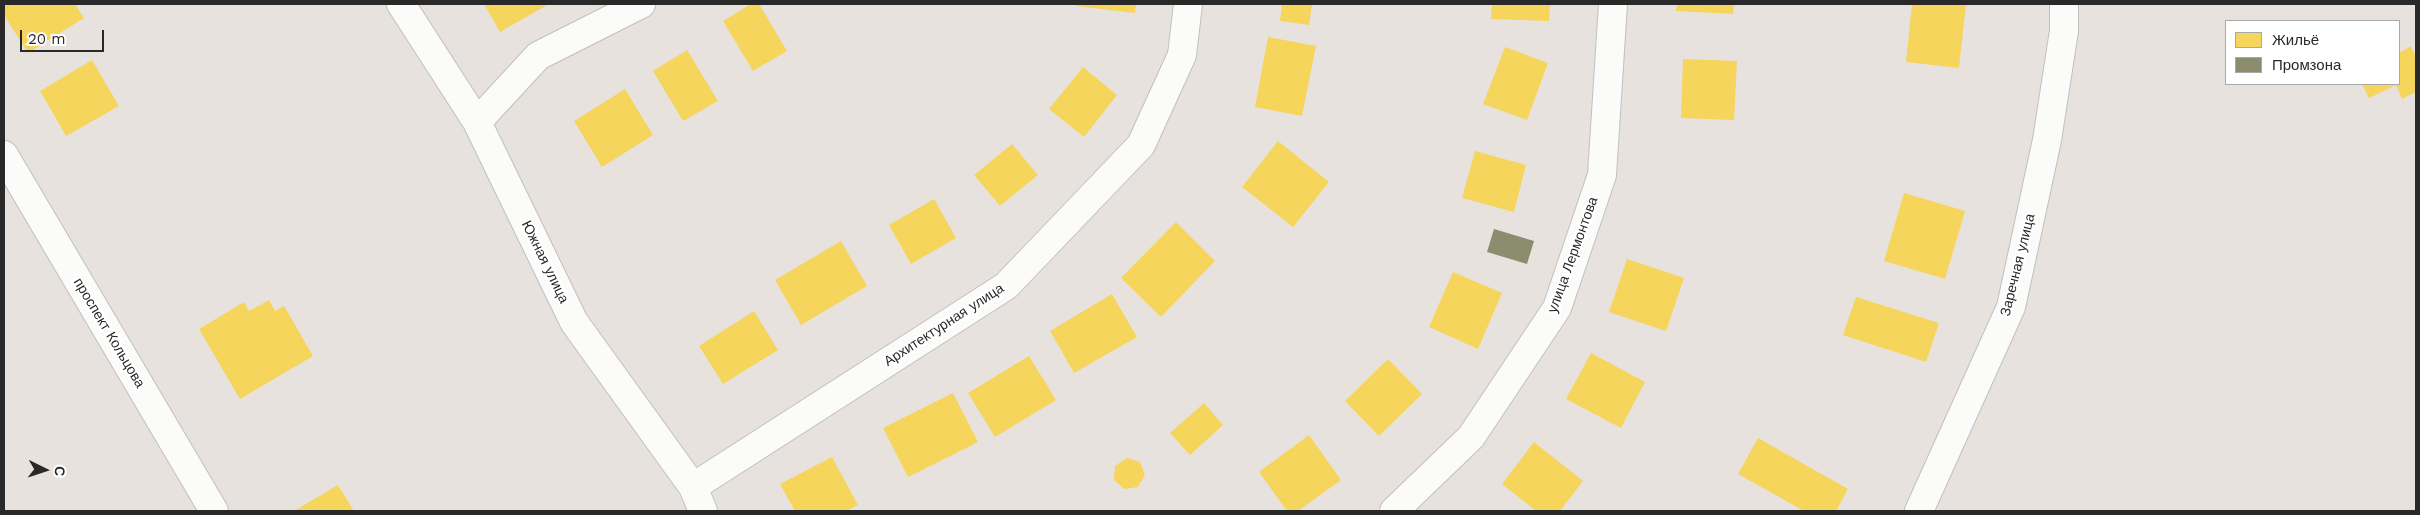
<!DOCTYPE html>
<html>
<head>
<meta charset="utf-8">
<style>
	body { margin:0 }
	#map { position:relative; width:2420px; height:515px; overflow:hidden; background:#e7e2de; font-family:"Work Sans",sans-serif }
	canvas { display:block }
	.frame { position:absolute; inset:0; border:5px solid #292929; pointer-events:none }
	.legend { position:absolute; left:2225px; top:20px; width:175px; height:65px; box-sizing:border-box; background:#fff; border:1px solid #a9a9a9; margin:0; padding:6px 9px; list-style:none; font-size:15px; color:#292929 }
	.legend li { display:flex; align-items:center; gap:10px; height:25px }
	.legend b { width:25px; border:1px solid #a9a9a9 }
	.north { position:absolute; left:20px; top:445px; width:50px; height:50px; -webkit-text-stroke:4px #fff; paint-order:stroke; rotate:94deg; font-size:14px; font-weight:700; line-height:20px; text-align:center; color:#292929 }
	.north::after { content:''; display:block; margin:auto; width:18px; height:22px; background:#292929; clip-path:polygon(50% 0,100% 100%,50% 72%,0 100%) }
	.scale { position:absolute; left:20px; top:30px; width:84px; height:22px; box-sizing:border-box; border:2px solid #292929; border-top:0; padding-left:6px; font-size:15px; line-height:18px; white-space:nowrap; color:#292929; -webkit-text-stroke:4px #fff; paint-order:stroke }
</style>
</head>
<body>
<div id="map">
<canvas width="2420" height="515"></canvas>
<div class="frame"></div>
<ul class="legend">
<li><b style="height:14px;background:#f6d55c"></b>Жильё</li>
<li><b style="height:14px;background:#8c8c6e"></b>Промзона</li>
</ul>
<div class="north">С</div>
<div class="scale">20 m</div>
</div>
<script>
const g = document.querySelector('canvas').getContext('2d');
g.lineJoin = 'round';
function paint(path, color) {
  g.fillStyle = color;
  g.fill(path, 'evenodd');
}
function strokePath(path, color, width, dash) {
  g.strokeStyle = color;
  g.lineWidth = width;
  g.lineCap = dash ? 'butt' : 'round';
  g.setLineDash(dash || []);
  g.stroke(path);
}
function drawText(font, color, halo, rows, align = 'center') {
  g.font = font + ' "Work Sans",sans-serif';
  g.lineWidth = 5;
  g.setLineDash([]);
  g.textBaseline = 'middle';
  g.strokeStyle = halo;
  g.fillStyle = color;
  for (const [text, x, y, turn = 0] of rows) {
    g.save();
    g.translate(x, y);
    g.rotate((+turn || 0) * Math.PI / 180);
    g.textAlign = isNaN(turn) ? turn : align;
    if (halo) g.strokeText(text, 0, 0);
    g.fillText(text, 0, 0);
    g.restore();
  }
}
const homes = new Path2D(`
	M4 4H75L84 18 28 53 4 15Z
	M484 4H549L500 32Z
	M751 4H759L787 51 753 71 723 21Z
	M1076 4H1136L1135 13 1076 6Z
	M1282 4H1312L1309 25 1280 21Z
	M1492 4H1550L1549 21 1491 19Z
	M1677 4H1734L1733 14 1676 11Z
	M1912 4H1966L1959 68 1906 62Z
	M1268 37 1316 46 1302 116 1255 107Z
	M2411 46 2416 57V92L2402 99 2396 85 2369 98 2362 84H2399V53Z
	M1505 47 1548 63 1527 120 1483 104Z
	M687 50 718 101 683 121 653 71Z
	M1683 59 1737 61 1734 120 1681 118Z
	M92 60 119 106 66 136 40 91Z
	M1083 67 1117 95 1084 137 1049 109Z
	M625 89 653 135 602 167 574 121Z
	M1278 141 1329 182 1293 227 1242 187Z
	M1012 144 1038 175 1000 206 974 175Z
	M1475 151 1526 165 1514 212 1462 198Z
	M1904 193 1965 211 1945 279 1884 261Z
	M934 199 956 238 911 264 889 225Z
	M1176 222 1215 261 1161 317 1121 278Z
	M841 241 867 286 801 325 775 280Z
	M1627 259 1684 278 1666 331 1609 312Z
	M1453 272 1502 293 1478 349 1429 327Z
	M1112 294 1137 337 1074 373 1050 331Z
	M1856 297 1939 323 1926 362 1843 335Z
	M269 300 275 311 284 306 313 356 240 399 199 329 244 302 249 311Z
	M754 311 778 350 723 384 699 346Z
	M1591 353 1645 382 1621 428 1566 399Z
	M1029 356 1056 400 995 437 968 393Z
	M1388 359 1422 394 1379 436 1345 401Z
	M953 393 978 442 908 477 883 428Z
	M1204 403 1223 425 1190 455 1170 433Z
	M1309 435 1341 480 1298 511H1287L1259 472Z
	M1758 438 1848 489 1836 511H1804L1738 474Z
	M1534 442 1583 481 1560 511H1536L1502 484Z
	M832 457 858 505 846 511H795L780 484Z
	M1127 458 1140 462 1145 475 1138 487 1124 489 1114 480 1115 466Z
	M338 485 354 511H294Z`);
const industry = new Path2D(`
	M1494 229 1534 241 1527 264 1487 252Z`);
const street = new Path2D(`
	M401 4 477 122 574 322 693 487 703 511
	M477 122 538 56 641 4
	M4 155 214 511
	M693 487 1006 286 1141 145 1182 55 1188 4
	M1394 511 1471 437 1557 308 1602 175 1613 4`);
const secondary = new Path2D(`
	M1919 511 2011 307 2047 140 2064 31V4`);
const streetNames = [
	["улица Лермонтова",1573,255,-70],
	["Южная улица",545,262,64],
	["Заречная улица",2018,265,-76],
	["Архитектурная улица",944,325,-33],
	["проспект Кольцова",109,333,59]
];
paint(homes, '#f6d55c');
paint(industry, '#8c8c6e');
strokePath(street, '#c1bfc0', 30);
strokePath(secondary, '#c1bfc0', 30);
strokePath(street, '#fbfbfa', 28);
strokePath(secondary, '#fbfbfa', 28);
drawText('14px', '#292929', '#fff', streetNames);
</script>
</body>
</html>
